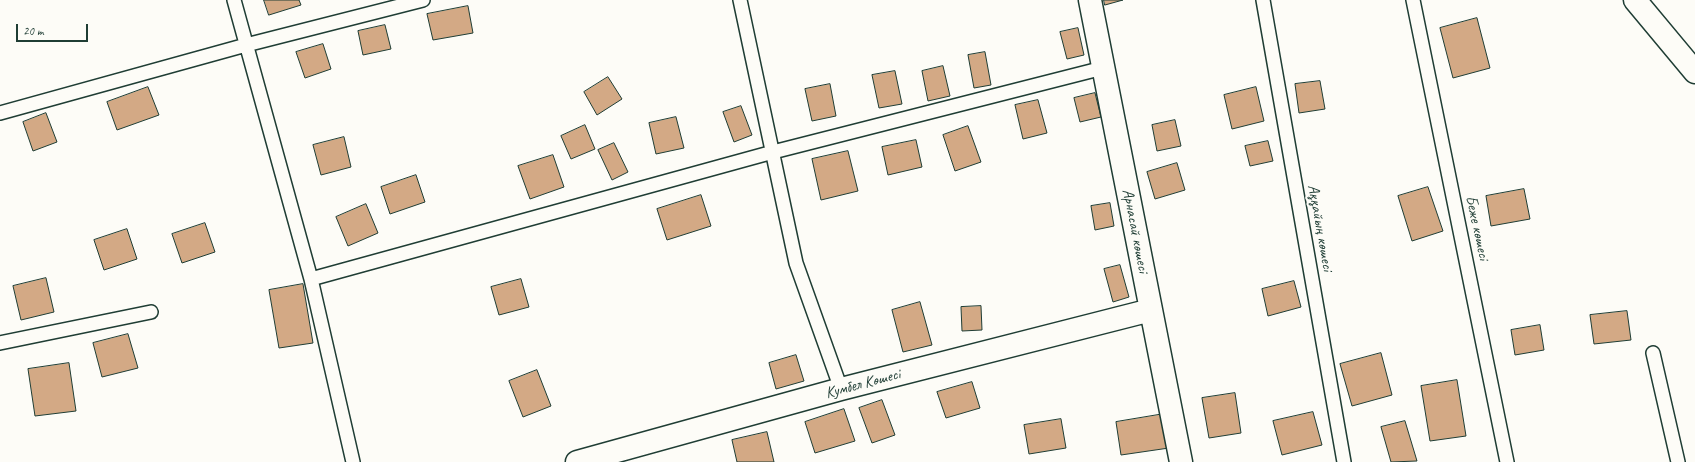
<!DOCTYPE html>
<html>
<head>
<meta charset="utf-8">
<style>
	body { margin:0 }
	#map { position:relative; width:1695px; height:462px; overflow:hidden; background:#fdfcf7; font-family:Caveat,sans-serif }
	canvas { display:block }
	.scale { position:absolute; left:16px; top:24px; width:72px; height:18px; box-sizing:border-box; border:2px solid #1f3d34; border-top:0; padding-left:5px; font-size:12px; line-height:14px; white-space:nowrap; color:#1f3d34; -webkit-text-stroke:3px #fdfcf7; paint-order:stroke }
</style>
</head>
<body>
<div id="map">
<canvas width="1695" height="462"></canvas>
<div class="scale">20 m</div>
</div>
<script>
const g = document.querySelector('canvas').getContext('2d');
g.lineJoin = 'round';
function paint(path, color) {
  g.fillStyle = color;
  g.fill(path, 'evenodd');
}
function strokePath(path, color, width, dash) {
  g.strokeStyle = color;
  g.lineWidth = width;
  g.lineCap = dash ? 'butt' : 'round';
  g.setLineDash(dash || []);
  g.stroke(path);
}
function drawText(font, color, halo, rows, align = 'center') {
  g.font = font + ' Caveat,sans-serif';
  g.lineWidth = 4;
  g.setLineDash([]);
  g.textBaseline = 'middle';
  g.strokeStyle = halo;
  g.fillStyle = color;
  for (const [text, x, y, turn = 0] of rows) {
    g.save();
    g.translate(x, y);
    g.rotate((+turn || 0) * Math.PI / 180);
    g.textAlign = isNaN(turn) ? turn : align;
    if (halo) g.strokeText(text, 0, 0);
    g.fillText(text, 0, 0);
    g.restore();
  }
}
const building = new Path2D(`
	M264 0H299L301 5 269 15Z
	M1104 0H1123L1105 5Z
	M468 6 473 33 433 40 427 14Z
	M1477 18 1490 68 1453 78 1440 28Z
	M385 25 391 49 363 55 358 31Z
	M1078 28 1084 55 1067 59 1060 32Z
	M323 44 331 69 305 78 296 52Z
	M985 52 991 85 974 88 968 55Z
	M943 66 950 96 928 101 922 71Z
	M895 71 902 104 879 108 872 75Z
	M608 77 622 99 597 115 584 92Z
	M1320 81 1325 109 1299 113 1295 84Z
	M830 84 836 116 812 121 805 89Z
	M148 87 159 115 117 130 107 102Z
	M1256 87 1264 121 1232 129 1224 95Z
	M1095 93 1101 117 1080 122 1074 98Z
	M1038 100 1047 133 1023 139 1015 105Z
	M741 106 752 135 734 142 723 112Z
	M46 113 57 142 33 151 23 122Z
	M676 117 684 148 656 154 649 123Z
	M1175 120 1181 146 1157 151 1152 125Z
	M585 125 595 149 571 159 561 136Z
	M968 126 981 162 955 171 943 135Z
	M344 137 351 167 321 175 313 145Z
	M916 140 922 167 888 175 882 147Z
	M1268 141 1273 161 1250 166 1245 146Z
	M614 143 628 172 612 180 598 150Z
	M848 151 858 191 821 200 812 159Z
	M553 155 564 187 530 199 518 166Z
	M1177 163 1185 190 1155 199 1147 172Z
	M416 175 425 202 390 214 381 187Z
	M1428 187 1443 231 1412 241 1398 196Z
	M1524 189 1530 219 1491 226 1486 196Z
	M701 195 711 226 667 240 657 209Z
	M1110 203 1114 226 1095 230 1091 206Z
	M366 204 378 233 348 246 336 217Z
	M205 223 215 252 182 263 172 234Z
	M127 229 137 259 104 270 94 240Z
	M1120 265 1129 297 1113 302 1104 269Z
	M46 278 54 312 21 320 13 286Z
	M521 279 529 307 499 315 491 287Z
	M1294 281 1301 307 1268 316 1262 289Z
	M303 284 313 343 279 348 269 290Z
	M920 302 932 345 903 352 892 310Z
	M981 306 982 330 962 331 961 307Z
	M1627 311 1631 340 1594 344 1590 315Z
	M1540 325 1544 350 1515 355 1511 330Z
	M128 334 138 368 102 377 93 343Z
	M1381 353 1392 395 1352 406 1340 364Z
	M796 355 804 381 776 389 769 363Z
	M69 363 76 411 35 416 28 369Z
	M537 370 551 406 523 417 509 381Z
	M1457 380 1466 436 1430 441 1421 386Z
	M972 382 980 408 946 418 937 392Z
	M1235 393 1241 433 1209 438 1202 398Z
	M882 400 895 435 872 443 859 408Z
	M844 409 855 441 815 453 805 422Z
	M1313 412 1322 445 1282 455 1273 421Z
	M1164 414 1169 448 1121 455 1116 422Z
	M1061 419 1066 448 1029 454 1024 425Z
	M1405 421 1417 461 1391 462 1381 427Z
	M767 432 774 462H737L732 440Z`);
const service = new Path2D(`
	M234 0 311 279 353 462
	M740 0 796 263 841 389
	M1263 0 1344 462
	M1413 0 1507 462
	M0 113 246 45 423 0
	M311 279 773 152 1103 68
	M0 343 151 312
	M1653 353 1678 462`);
const minor = new Path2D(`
	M1090 0 1181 462
	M577 462 841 389 1151 310`);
const tertiary = new Path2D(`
	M1635 0 1695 72`);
const streetNames = [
	["Аққайың көшесі",1320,228,80],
	["Беже көшесі",1477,228,78],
	["Арнасай көшесі",1135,231,79],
	["Кумбел Kөшесі",863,384,-15]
];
paint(building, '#d3a985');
strokePath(building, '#1f3d34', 1);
strokePath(service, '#1f3d34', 16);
strokePath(minor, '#1f3d34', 25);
strokePath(tertiary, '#1f3d34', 25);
strokePath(service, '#fdfcf7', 13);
strokePath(minor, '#fdfcf7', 22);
strokePath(tertiary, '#fdfcf7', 22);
drawText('16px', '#1f3d34', '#fdfcf7', streetNames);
</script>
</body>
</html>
